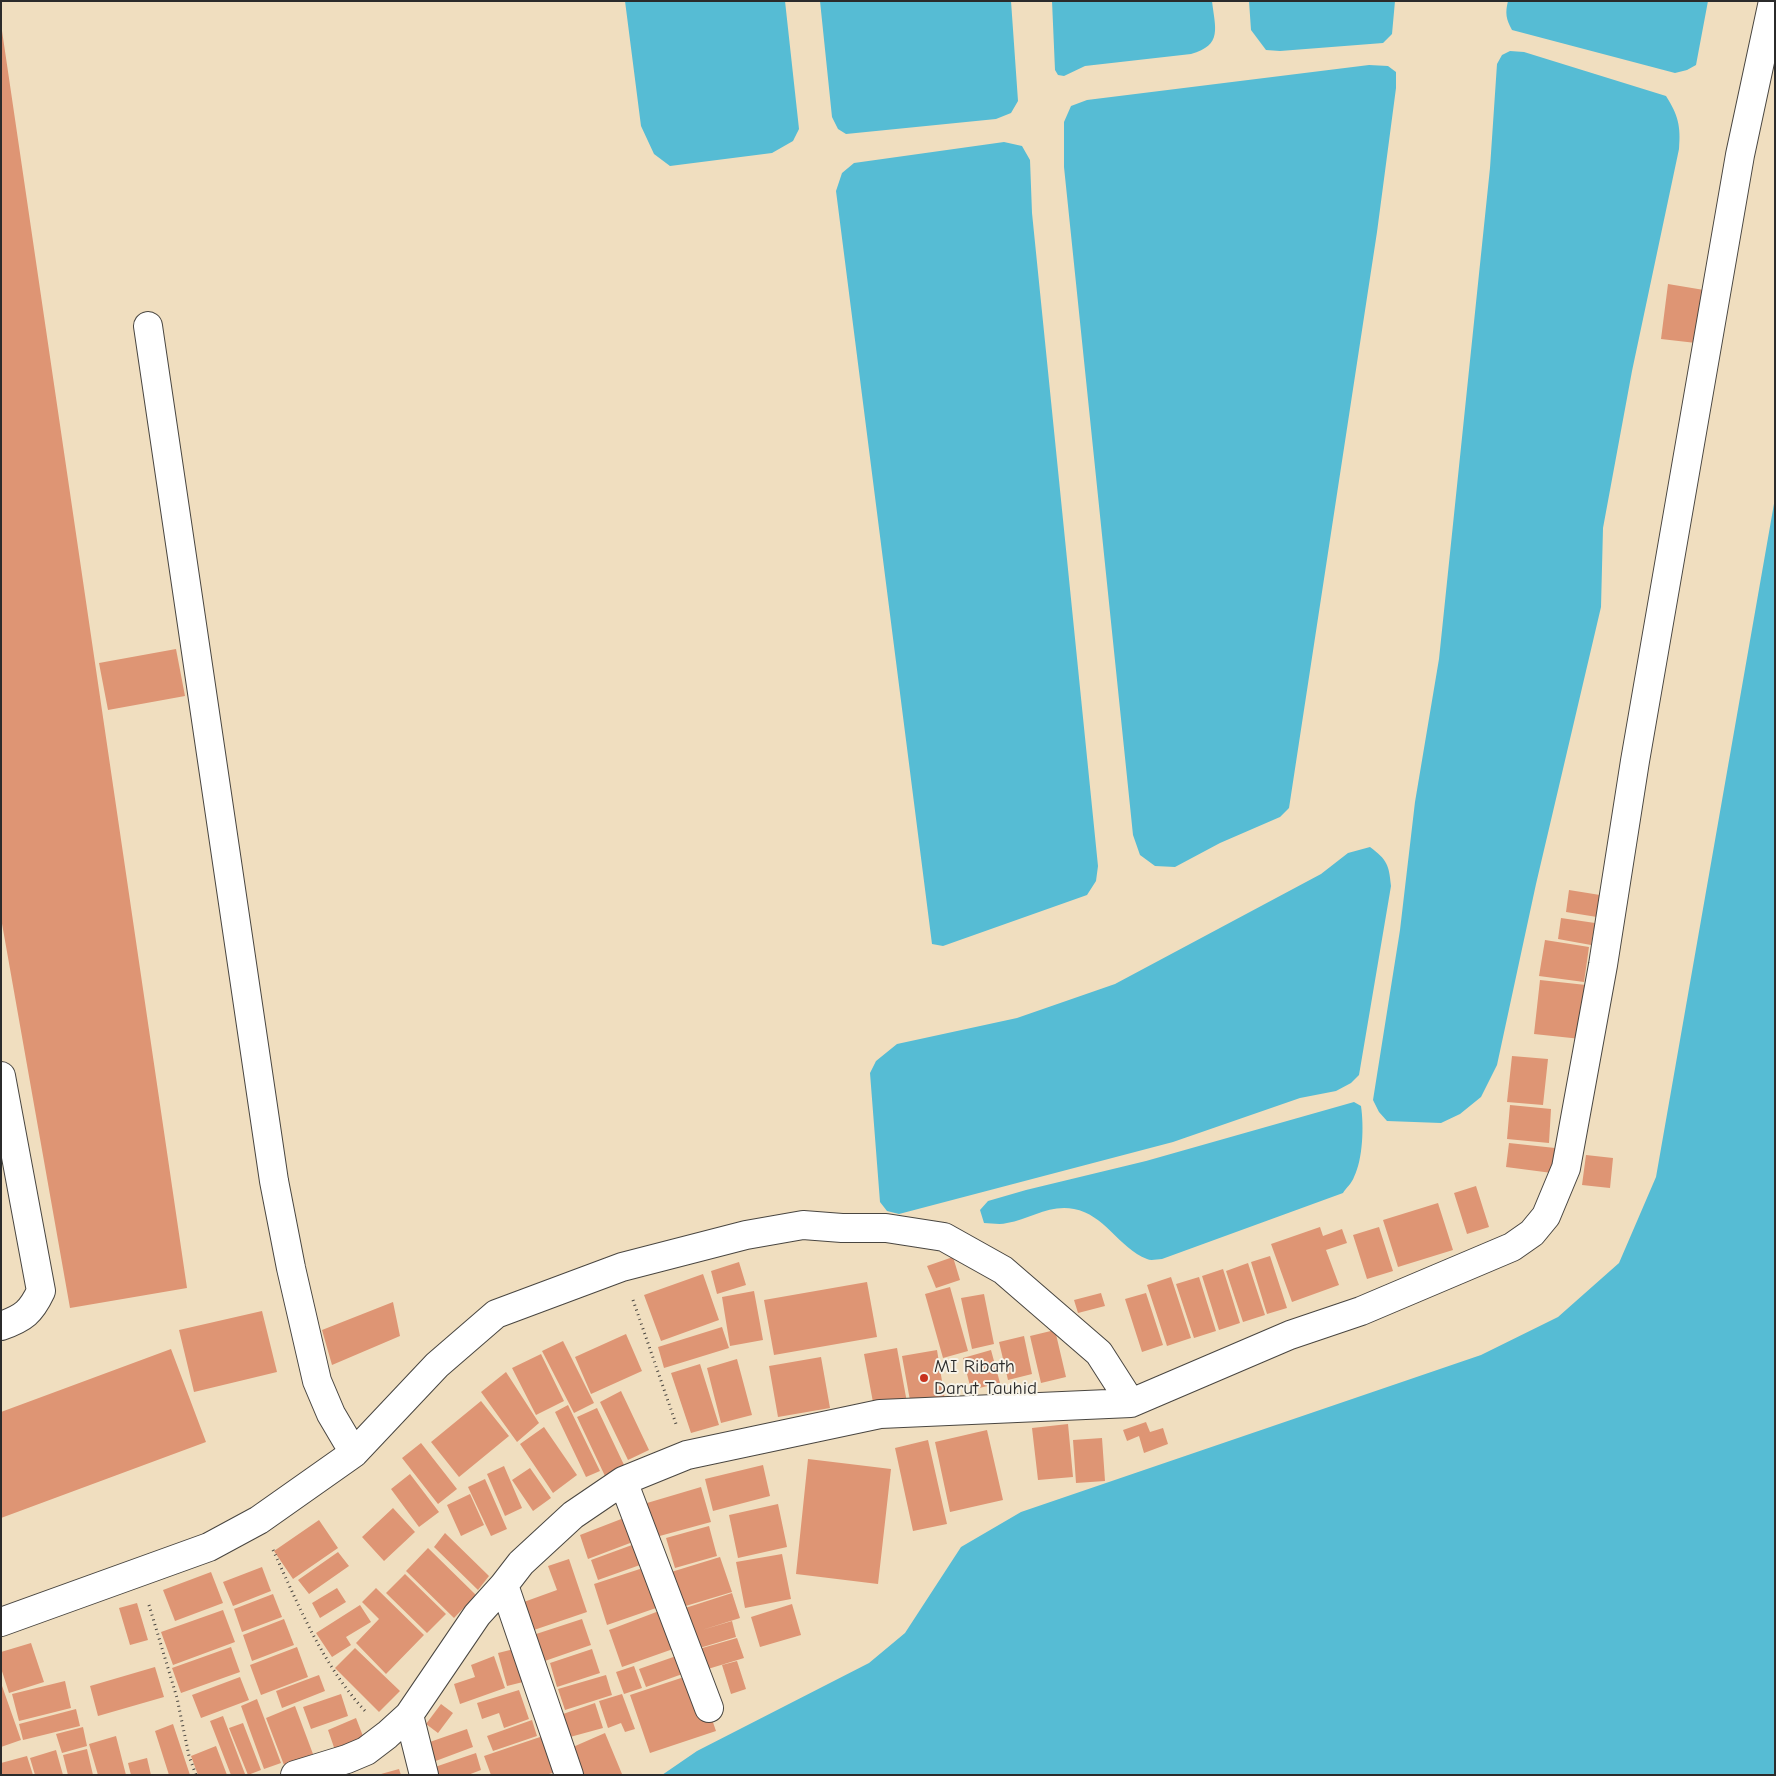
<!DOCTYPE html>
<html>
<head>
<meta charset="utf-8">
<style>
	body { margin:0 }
	#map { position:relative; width:1776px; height:1776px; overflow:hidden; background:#f0debf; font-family:"Comic Neue",sans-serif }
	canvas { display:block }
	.frame { position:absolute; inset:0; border:2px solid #2b2b2b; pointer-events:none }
</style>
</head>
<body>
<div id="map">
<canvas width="1776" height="1776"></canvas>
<div class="frame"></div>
</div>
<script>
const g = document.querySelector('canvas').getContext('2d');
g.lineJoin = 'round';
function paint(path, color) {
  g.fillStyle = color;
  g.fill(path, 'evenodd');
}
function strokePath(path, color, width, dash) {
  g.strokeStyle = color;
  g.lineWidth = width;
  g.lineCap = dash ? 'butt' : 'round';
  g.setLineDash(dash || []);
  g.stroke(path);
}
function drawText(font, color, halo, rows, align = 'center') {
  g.font = font + ' "Comic Neue",sans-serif';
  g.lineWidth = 4;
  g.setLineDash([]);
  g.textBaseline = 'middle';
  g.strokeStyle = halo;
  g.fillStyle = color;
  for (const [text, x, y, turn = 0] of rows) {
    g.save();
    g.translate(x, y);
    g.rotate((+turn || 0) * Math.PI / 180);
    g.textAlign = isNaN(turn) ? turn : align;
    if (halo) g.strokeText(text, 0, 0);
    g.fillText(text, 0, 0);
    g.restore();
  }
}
const water = new Path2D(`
	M625 1H785L799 129 793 141 772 153 670 166 654 154 641 126Z
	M820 1H1011L1018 101 1011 113 996 119 846 134 838 129 832 117Z
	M1052 1H1212C1215 28 1223 45 1191 54L1085 66 1064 76 1058 75 1055 70Z
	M1249 1H1395L1392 34 1383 43 1280 51 1266 50 1251 30Z
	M1508 1H1708L1696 65 1687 70 1675 73 1512 30C1506 19 1505 13 1508 1Z
	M1510 51 1524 52 1666 96C1678 115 1681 126 1679 149L1632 371 1603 528 1601 607 1536 884 1497 1065 1481 1097 1460 1114 1441 1123 1387 1121 1379 1112 1373 1100 1400 930 1415 802 1439 659 1490 168 1497 64 1502 55Z
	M1369 65 1388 66 1396 72V88L1377 232 1289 808 1280 817 1220 843 1175 867 1155 866 1140 855 1133 835 1064 167V122L1071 106 1087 100Z
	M1004 142 1022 146 1030 160 1032 213 1098 866 1096 881 1087 895 943 946 932 944 836 191 842 173 854 163Z
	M1775 498V1775H662L697 1751 869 1663 905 1633 961 1547 1021 1512 1481 1355 1558 1317 1619 1263 1656 1177Z
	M1370 847C1387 860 1389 864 1391 886L1359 1075 1351 1083 1336 1091 1300 1098 1173 1142 899 1214 887 1211 880 1202 870 1073 876 1061 897 1044 1017 1018 1115 984 1321 874 1348 853Z
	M1354 1102 1361 1106C1364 1126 1363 1159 1354 1177 1352 1183 1346 1188 1343 1193L1162 1259C1157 1259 1151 1261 1147 1259 1119 1248 1104 1214 1074 1209 1050 1204 1030 1219 1007 1223 1000 1225 991 1223 984 1223L980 1210 988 1201 1026 1190 1146 1161Z`);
const building = new Path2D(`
	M1 24 187 1288 70 1308 1 918Z
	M1668 284 1704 290 1696 343 1661 339Z
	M176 649 185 696 108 710 99 663Z
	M1569 890 1600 895 1597 917 1566 912Z
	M1561 918 1595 923 1591 945 1558 939Z
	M1545 940 1589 947 1584 982 1539 976Z
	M1540 980 1586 985 1581 1039 1534 1034Z
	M1512 1056 1548 1059 1543 1105 1507 1102Z
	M1510 1105 1551 1109 1549 1143 1507 1139Z
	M1509 1143 1555 1148 1552 1173 1506 1167Z
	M1586 1155 1613 1158 1610 1188 1582 1185Z
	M1476 1186 1489 1227 1467 1234 1454 1193Z
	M1438 1203 1453 1250 1398 1267 1383 1220Z
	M1320 1227 1323 1236 1342 1229 1347 1243 1326 1250 1339 1285 1292 1302 1271 1244Z
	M1379 1227 1393 1271 1367 1279 1353 1235Z
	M1270 1256 1287 1308 1267 1314 1251 1262Z
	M953 1257 960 1280 936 1288 927 1266Z
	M739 1262 746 1285 717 1294 711 1271Z
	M1248 1263 1265 1315 1243 1322 1226 1271Z
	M1223 1269 1240 1323 1219 1330 1202 1276Z
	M703 1274 719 1320 661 1341 644 1295Z
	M1171 1277 1191 1338 1167 1346 1147 1285Z
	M1199 1277 1216 1331 1194 1338 1176 1284Z
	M867 1282 877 1337 774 1355 764 1300Z
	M950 1287 968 1351 943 1358 925 1294Z
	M754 1291 763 1340 730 1346 722 1297Z
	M1101 1293 1105 1306 1078 1313 1074 1300Z
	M1146 1293 1163 1345 1142 1352 1125 1299Z
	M984 1294 994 1344 972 1349 961 1298Z
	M393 1302 400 1336 332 1365 322 1330Z
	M262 1311 277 1372 194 1392 179 1330Z
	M722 1327 729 1348 664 1368 658 1347Z
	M1055 1330 1066 1377 1041 1383 1030 1336Z
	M626 1334 642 1371 591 1394 575 1357Z
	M1024 1336 1032 1374 1008 1380 999 1342Z
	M563 1341 594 1403 574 1413 542 1351Z
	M897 1348 908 1408 875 1413 864 1354Z
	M171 1349 206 1442 1 1518V1412Z
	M937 1350 945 1400 911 1406 902 1356Z
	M991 1350 1000 1383 971 1390 963 1358Z
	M541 1354 564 1401 536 1415 512 1368Z
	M821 1357 830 1408 778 1417 769 1366Z
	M737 1359 752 1415 721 1423 707 1368Z
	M700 1364 719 1425 691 1433 671 1373Z
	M506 1372 539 1423 517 1442 481 1392Z
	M621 1391 649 1450 628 1460 600 1402Z
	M481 1401 509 1436 459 1477 431 1442Z
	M568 1405 600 1471 586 1477 555 1412Z
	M597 1408 625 1467 605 1476 577 1417Z
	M1146 1422 1150 1432 1163 1428 1168 1444 1144 1453 1139 1436 1127 1441 1123 1430Z
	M1068 1424 1073 1477 1038 1480 1032 1428Z
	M544 1427 577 1475 553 1493 520 1444Z
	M987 1430 1003 1500 950 1512 935 1442Z
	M1102 1438 1105 1481 1076 1483 1073 1440Z
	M928 1440 947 1524 913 1531 895 1448Z
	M421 1443 457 1489 438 1504 402 1458Z
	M808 1459 891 1469 878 1584 796 1574Z
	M763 1465 770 1496 713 1511 705 1479Z
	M504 1466 522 1508 505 1516 487 1474Z
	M530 1468 551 1498 533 1511 512 1480Z
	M410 1474 439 1512 419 1527 391 1489Z
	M485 1479 507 1529 491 1536 468 1487Z
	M701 1487 711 1522 656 1537 647 1503Z
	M470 1494 484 1525 461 1536 447 1505Z
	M778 1504 787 1547 738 1558 729 1515Z
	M393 1508 415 1532 384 1561 362 1537Z
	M629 1516 638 1540 588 1559 580 1535Z
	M319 1520 338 1548 293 1579 274 1551Z
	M709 1526 717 1556 675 1568 666 1538Z
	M445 1533 489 1576 478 1590 434 1547Z
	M632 1545 640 1565 598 1580 591 1560Z
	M428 1548 476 1595 454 1618 406 1571Z
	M338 1552 349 1566 309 1594 298 1580Z
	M782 1554 791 1599 745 1608 736 1562Z
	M720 1557 732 1592 679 1608 668 1573Z
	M569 1559 587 1612 531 1631 521 1603 557 1590 548 1566Z
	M262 1567 271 1591 233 1606 223 1582Z
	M646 1567 659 1607 607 1625 594 1584Z
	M211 1572 223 1603 175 1621 163 1590Z
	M405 1574 446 1614 427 1633 386 1593Z
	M337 1588 346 1602 320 1618 312 1603Z
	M376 1588 424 1635 386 1674 356 1643 379 1619 362 1602Z
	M732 1593 740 1618 702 1630 732 1621 736 1637 693 1650 679 1610Z
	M273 1594 282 1617 242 1632 234 1609Z
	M137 1603 148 1640 130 1645 119 1608Z
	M792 1604 801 1635 760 1647 751 1617Z
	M360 1605 371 1622 346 1637 351 1645 332 1657 316 1633Z
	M223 1610 235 1642 173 1665 161 1632Z
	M659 1611 673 1649 622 1667 609 1630Z
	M284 1619 294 1645 252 1661 243 1635Z
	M582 1619 591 1645 539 1663 530 1636Z
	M737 1638 744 1658 698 1672 692 1651Z
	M31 1643 44 1682 9 1693 1 1668V1652Z
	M231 1647 240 1672 181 1693 172 1668Z
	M297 1647 308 1677 261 1695 250 1665Z
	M355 1648 400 1691 379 1712 335 1668Z
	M518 1648 527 1681 507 1686 498 1653Z
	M592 1649 600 1673 557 1687 550 1663Z
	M682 1654 688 1672 646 1687 639 1669Z
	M494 1656 505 1688 460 1704 454 1684 475 1677 471 1665Z
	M737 1661 746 1689 731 1694 722 1665Z
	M634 1666 642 1688 624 1694 616 1672Z
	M155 1667 164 1697 98 1716 90 1686Z
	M696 1673 716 1731 650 1753 630 1695Z
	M319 1675 325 1691 282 1708 276 1691Z
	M606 1675 612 1695 565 1710 558 1689Z
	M240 1677 249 1700 201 1718 192 1695Z
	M65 1681 71 1708 19 1721 12 1694Z
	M1 1683 21 1740 1 1747Z
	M519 1690 529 1719 504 1728 499 1713 482 1719 477 1703Z
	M341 1694 348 1716 311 1729 303 1707Z
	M622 1694 635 1729 625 1732 621 1723 608 1728 599 1701Z
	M257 1699 281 1763 264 1769 241 1706Z
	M595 1703 603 1728 570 1737 563 1714Z
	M441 1704 453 1713 438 1733 426 1724Z
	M295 1706 313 1754 284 1765 266 1718Z
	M76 1709 80 1726 23 1740 19 1724Z
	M223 1716 245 1774 244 1775H231L210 1721Z
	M356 1718 366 1744 337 1756 328 1730Z
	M532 1720 537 1736 493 1751 487 1736Z
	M243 1723 261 1770 248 1775 229 1728Z
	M173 1724 190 1775H169L155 1731Z
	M83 1727 87 1746 62 1753 56 1734Z
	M467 1729 473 1747 433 1762 427 1743Z
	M605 1733 622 1774 577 1775 566 1750Z
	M116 1736 126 1775H98L89 1744Z
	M543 1736 555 1772 546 1775H491L484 1756Z
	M216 1746 227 1775H198L191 1756Z
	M87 1749 93 1775H68L63 1755Z
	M56 1750 63 1775H35L30 1758Z
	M476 1753 481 1770 468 1775H434L432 1768Z
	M27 1756 33 1775H2L1 1763Z
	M147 1758 151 1775H131L128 1763Z
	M399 1769 401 1775H381V1774Z`);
const path = new Path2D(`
	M633 1300 676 1424
	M273 1550C299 1606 322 1664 365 1711
	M149 1605 177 1698 189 1756 196 1775`);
const minor = new Path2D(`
	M148 326 274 1181 291 1268 317 1381 331 1414 354 1453
	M1 1076 41 1291C31 1312 24 1318 1 1326
	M623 1481 709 1708
	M504 1585 569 1775
	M1 1622 209 1547 259 1520 354 1453 437 1365 496 1314 622 1267 746 1235 803 1225 842 1228H886L944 1237 1003 1270 1099 1353 1131 1403
	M409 1715 424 1775
	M295 1775 347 1759 366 1751 387 1735 409 1715 477 1615 504 1585 521 1563 573 1515 623 1481 687 1455 880 1414 1131 1403 1290 1335 1361 1311 1512 1247 1532 1233 1546 1216 1566 1168 1603 965 1635 761 1740 155 1773 1`);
const markers = [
	[924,1378,5,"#c8321e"]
];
const poiNames = [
	["MI Ribath",934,1367],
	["Darut Tauhid",934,1389]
];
paint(water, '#56bcd4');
paint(building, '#de9574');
strokePath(minor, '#494641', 30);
strokePath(path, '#494641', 3, [1, 4]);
strokePath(minor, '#fff', 28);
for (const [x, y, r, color] of markers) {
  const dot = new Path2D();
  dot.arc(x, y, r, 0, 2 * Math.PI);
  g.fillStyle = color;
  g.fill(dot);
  strokePath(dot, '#f7f3e8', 2);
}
drawText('19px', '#2b2b2b', '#f7f3e8', poiNames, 'left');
</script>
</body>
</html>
